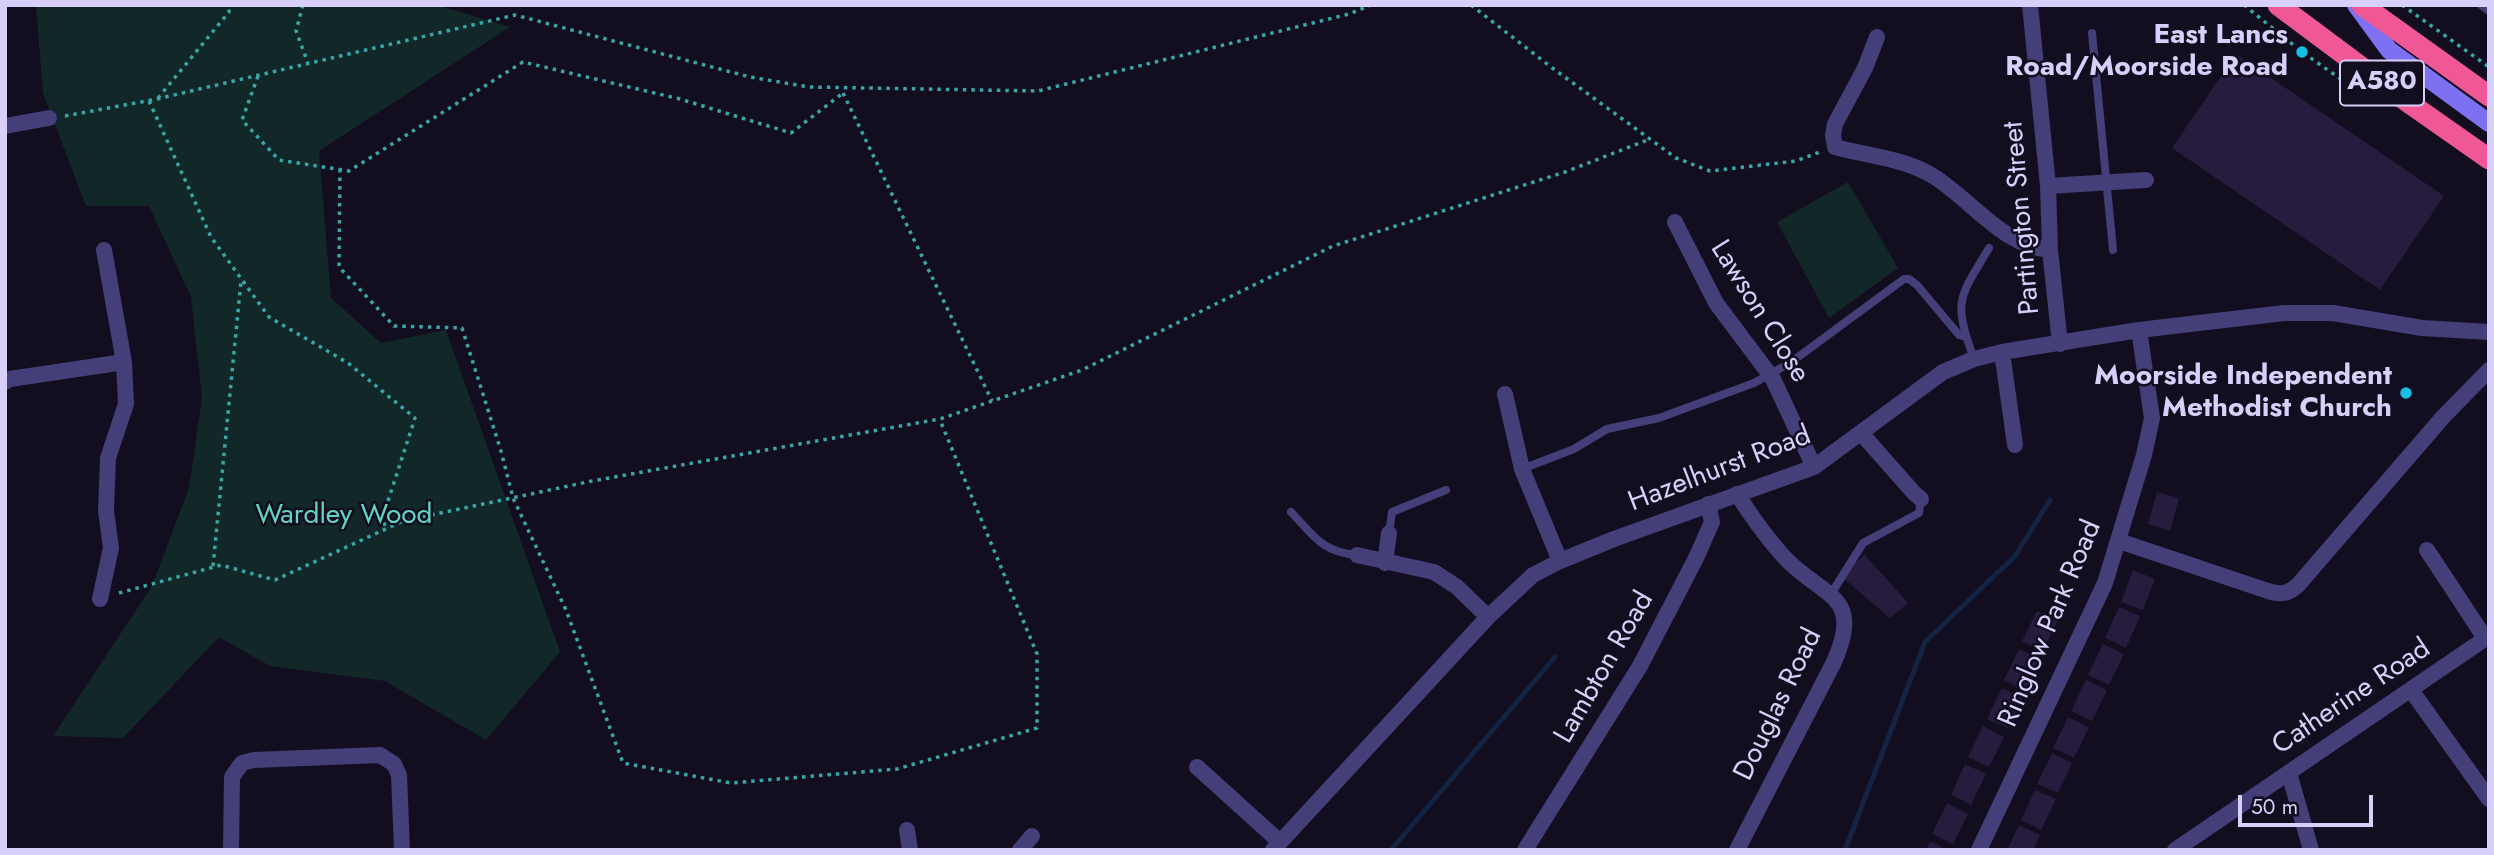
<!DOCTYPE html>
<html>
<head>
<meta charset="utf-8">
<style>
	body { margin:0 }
	#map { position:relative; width:2494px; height:855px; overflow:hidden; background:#120e1f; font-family:Jost,sans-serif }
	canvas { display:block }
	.frame { position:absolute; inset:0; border:7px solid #d8d0fb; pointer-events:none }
	.scale { position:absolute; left:2238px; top:795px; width:135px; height:32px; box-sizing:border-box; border:4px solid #d8d0fb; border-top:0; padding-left:9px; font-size:21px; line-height:24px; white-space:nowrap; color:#d8d0fb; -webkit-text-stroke:5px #120e1f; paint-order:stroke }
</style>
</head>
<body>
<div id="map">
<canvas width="2494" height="855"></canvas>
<div class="frame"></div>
<div class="scale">50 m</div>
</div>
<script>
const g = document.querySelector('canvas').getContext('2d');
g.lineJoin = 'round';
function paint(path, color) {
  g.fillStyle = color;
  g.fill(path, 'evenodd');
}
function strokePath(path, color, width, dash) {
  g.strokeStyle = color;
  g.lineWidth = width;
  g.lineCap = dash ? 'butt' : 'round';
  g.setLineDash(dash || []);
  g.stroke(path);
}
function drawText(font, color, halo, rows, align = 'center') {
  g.font = font + ' Jost,sans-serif';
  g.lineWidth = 5;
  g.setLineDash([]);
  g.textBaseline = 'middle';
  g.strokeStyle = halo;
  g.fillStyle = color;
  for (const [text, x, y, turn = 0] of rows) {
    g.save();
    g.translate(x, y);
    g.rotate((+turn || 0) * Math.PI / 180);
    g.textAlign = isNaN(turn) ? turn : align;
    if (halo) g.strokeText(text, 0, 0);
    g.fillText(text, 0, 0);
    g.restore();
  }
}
const green = new Path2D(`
	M36 5H437L510 27 319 151 331 298 381 343 446 330 560 652 486 740 385 681 270 666 219 637 123 738 53 736 152 586 189 488 202 398 191 297 149 206H86L43 93Z
	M1848 182 1898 268 1829 318 1777 222Z`);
const stream = new Path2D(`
	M1391 850 1555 657
	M1845 850 1925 642 2015 556 2050 500`);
const building = new Path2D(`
	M2236 54 2444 196 2380 290 2172 148Z
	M2157 492 2179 498 2170 531 2148 524Z
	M1865 555 1908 603 1890 618 1842 577 1852 565Z
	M2133 570 2155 579 2143 610 2121 602Z
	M2119 607 2140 616 2126 648 2105 638Z
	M2037 611 2058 620 2043 651 2022 641Z
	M2103 644 2124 654 2109 685 2088 675Z
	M2019 649 2040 659 2025 690 2004 680Z
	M2086 680 2107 690 2092 721 2071 711Z
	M2002 688 2022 698 2008 728 1987 719Z
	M2068 717 2089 727 2074 758 2053 748Z
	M1983 726 2004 737 1989 767 1968 757Z
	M2052 753 2072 763 2058 793 2037 784Z
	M1965 764 1986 774 1971 805 1951 795Z
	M2035 790 2056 799 2041 830 2021 820Z
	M1947 803 1968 814 1953 844 1932 834Z
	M2019 825 2040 835 2033 850H2007Z
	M1930 841 1947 850H1926Z`);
const path = new Path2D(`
	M303 5 296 31 308 63
	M1471 5 1551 67 1676 158 1710 171 1796 161 1820 152
	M2244 5 2302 52 2348 84
	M2402 5 2489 67
	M258 76 242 120 279 160 349 171 523 62 680 99 791 133 843 93
	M843 93 992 401
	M158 98 229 12V5
	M149 101 211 237 269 317 348 363 415 418 386 507 384 529
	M65 116 157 99 515 15 750 77 809 87 1038 91 1349 14 1371 5
	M340 169 339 267 394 326 462 328 501 451 513 498 566 610 623 763 731 783 897 769 1037 728V654L940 420
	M213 566 241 281
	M119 593 221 565 275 580 403 521 592 481 940 419 1082 370 1333 246 1565 172 1650 139`);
const lane = new Path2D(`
	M2481 5 2489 11
	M2092 33 2113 250
	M1974 359C1953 300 1958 300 1989 248
	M1522 469 1574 449 1607 429 1659 418 1754 383 1790 363 1904 279H1909L1917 285 1959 335 1966 337
	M1291 512C1314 536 1322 552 1357 555
	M1389 533 1392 512 1446 490
	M1831 594 1863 543 1919 513 1921 499`);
const street = new Path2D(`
	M2030 5 2048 186 2050 250 2060 344
	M1877 37 1865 68 1835 124 1833 135 1835 147C1868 156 1903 158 1933 176 1973 201 2001 245 2050 250
	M5 126 49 118
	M2048 186 2146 180
	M1675 222 1716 303 1773 379 1814 467
	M2002 352 2015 445
	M5 382 10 379 124 362
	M1505 394 1522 469 1560 561
	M1861 433 1914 493 1921 499
	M2119 541 2268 591C2281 595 2288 594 2298 585L2443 417 2489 370
	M2427 550 2485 638
	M1357 555 1434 572 1457 587 1488 617
	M1385 563 1389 533
	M100 599 111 548 106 511 108 458 126 404 124 362 104 250
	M2411 690 2489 799
	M1197 767 1280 842
	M2289 773 2311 850
	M907 830 910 850
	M231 850 232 777 242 763 254 760 380 755 394 764 399 775 402 850
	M1020 850 1032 836
	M1273 850 1488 617 1533 575 1560 561 1614 539 1814 467 1943 372 1974 359 2002 352 2139 330 2284 313H2333L2422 328 2489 332
	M1525 850 1640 666 1696 558 1712 522 1708 504
	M1737 850 1834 662C1864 595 1824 598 1786 559 1767 539 1752 517 1737 494
	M1979 850 2105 583 2144 455 2152 418 2139 330
	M2175 850 2489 636`);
const secondary = new Path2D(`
	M2356 5 2389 50 2489 123`);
const highway = new Path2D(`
	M2278 5 2412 105 2489 159
	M2362 5 2489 96`);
const markers = [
	[2302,52,7,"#16bfe1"],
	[2406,393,7,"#16bfe1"]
];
const shields = [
	[2382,83,84]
];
const shieldNames = [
	["A580",2382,83]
];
const poiNames = [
	["East Lancs",2288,36],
	["Road/Moorside Road",2288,68],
	["Moorside Independent",2392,377],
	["Methodist Church",2392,409]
];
const streetNames = [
	["Partington Street",2023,218,-95],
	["Lawson Close",1759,312,58],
	["Hazelhurst Road",1720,470,-21],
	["Ringlow Park Road",2051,624,-67],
	["Lambton Road",1605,668,-60],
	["Catherine Road",2352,698,-34],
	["Douglas Road",1779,705,-64]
];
const parkNames = [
	["Wardley Wood",344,516]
];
paint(green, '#122728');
strokePath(stream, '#132343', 5);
paint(building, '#251c3e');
strokePath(path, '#39a5a6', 3.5, [3.5, 5]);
strokePath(lane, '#443e79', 8);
strokePath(street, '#443e79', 16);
strokePath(secondary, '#7d71f1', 18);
strokePath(highway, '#ef5795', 21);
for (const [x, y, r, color] of markers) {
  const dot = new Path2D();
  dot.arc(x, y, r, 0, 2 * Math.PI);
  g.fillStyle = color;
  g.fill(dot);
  strokePath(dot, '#120e1f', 2.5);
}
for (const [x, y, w] of shields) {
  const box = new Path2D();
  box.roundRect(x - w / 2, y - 22.5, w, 45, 5);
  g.fillStyle = '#120e1f';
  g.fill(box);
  strokePath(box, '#d8d0fb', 2);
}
drawText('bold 26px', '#d8d0fb', null, shieldNames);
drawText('bold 28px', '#d8d0fb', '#120e1f', poiNames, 'right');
drawText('28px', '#d8d0fb', '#120e1f', streetNames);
drawText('28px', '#64d3bf', '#120e1f', parkNames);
</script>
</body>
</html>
